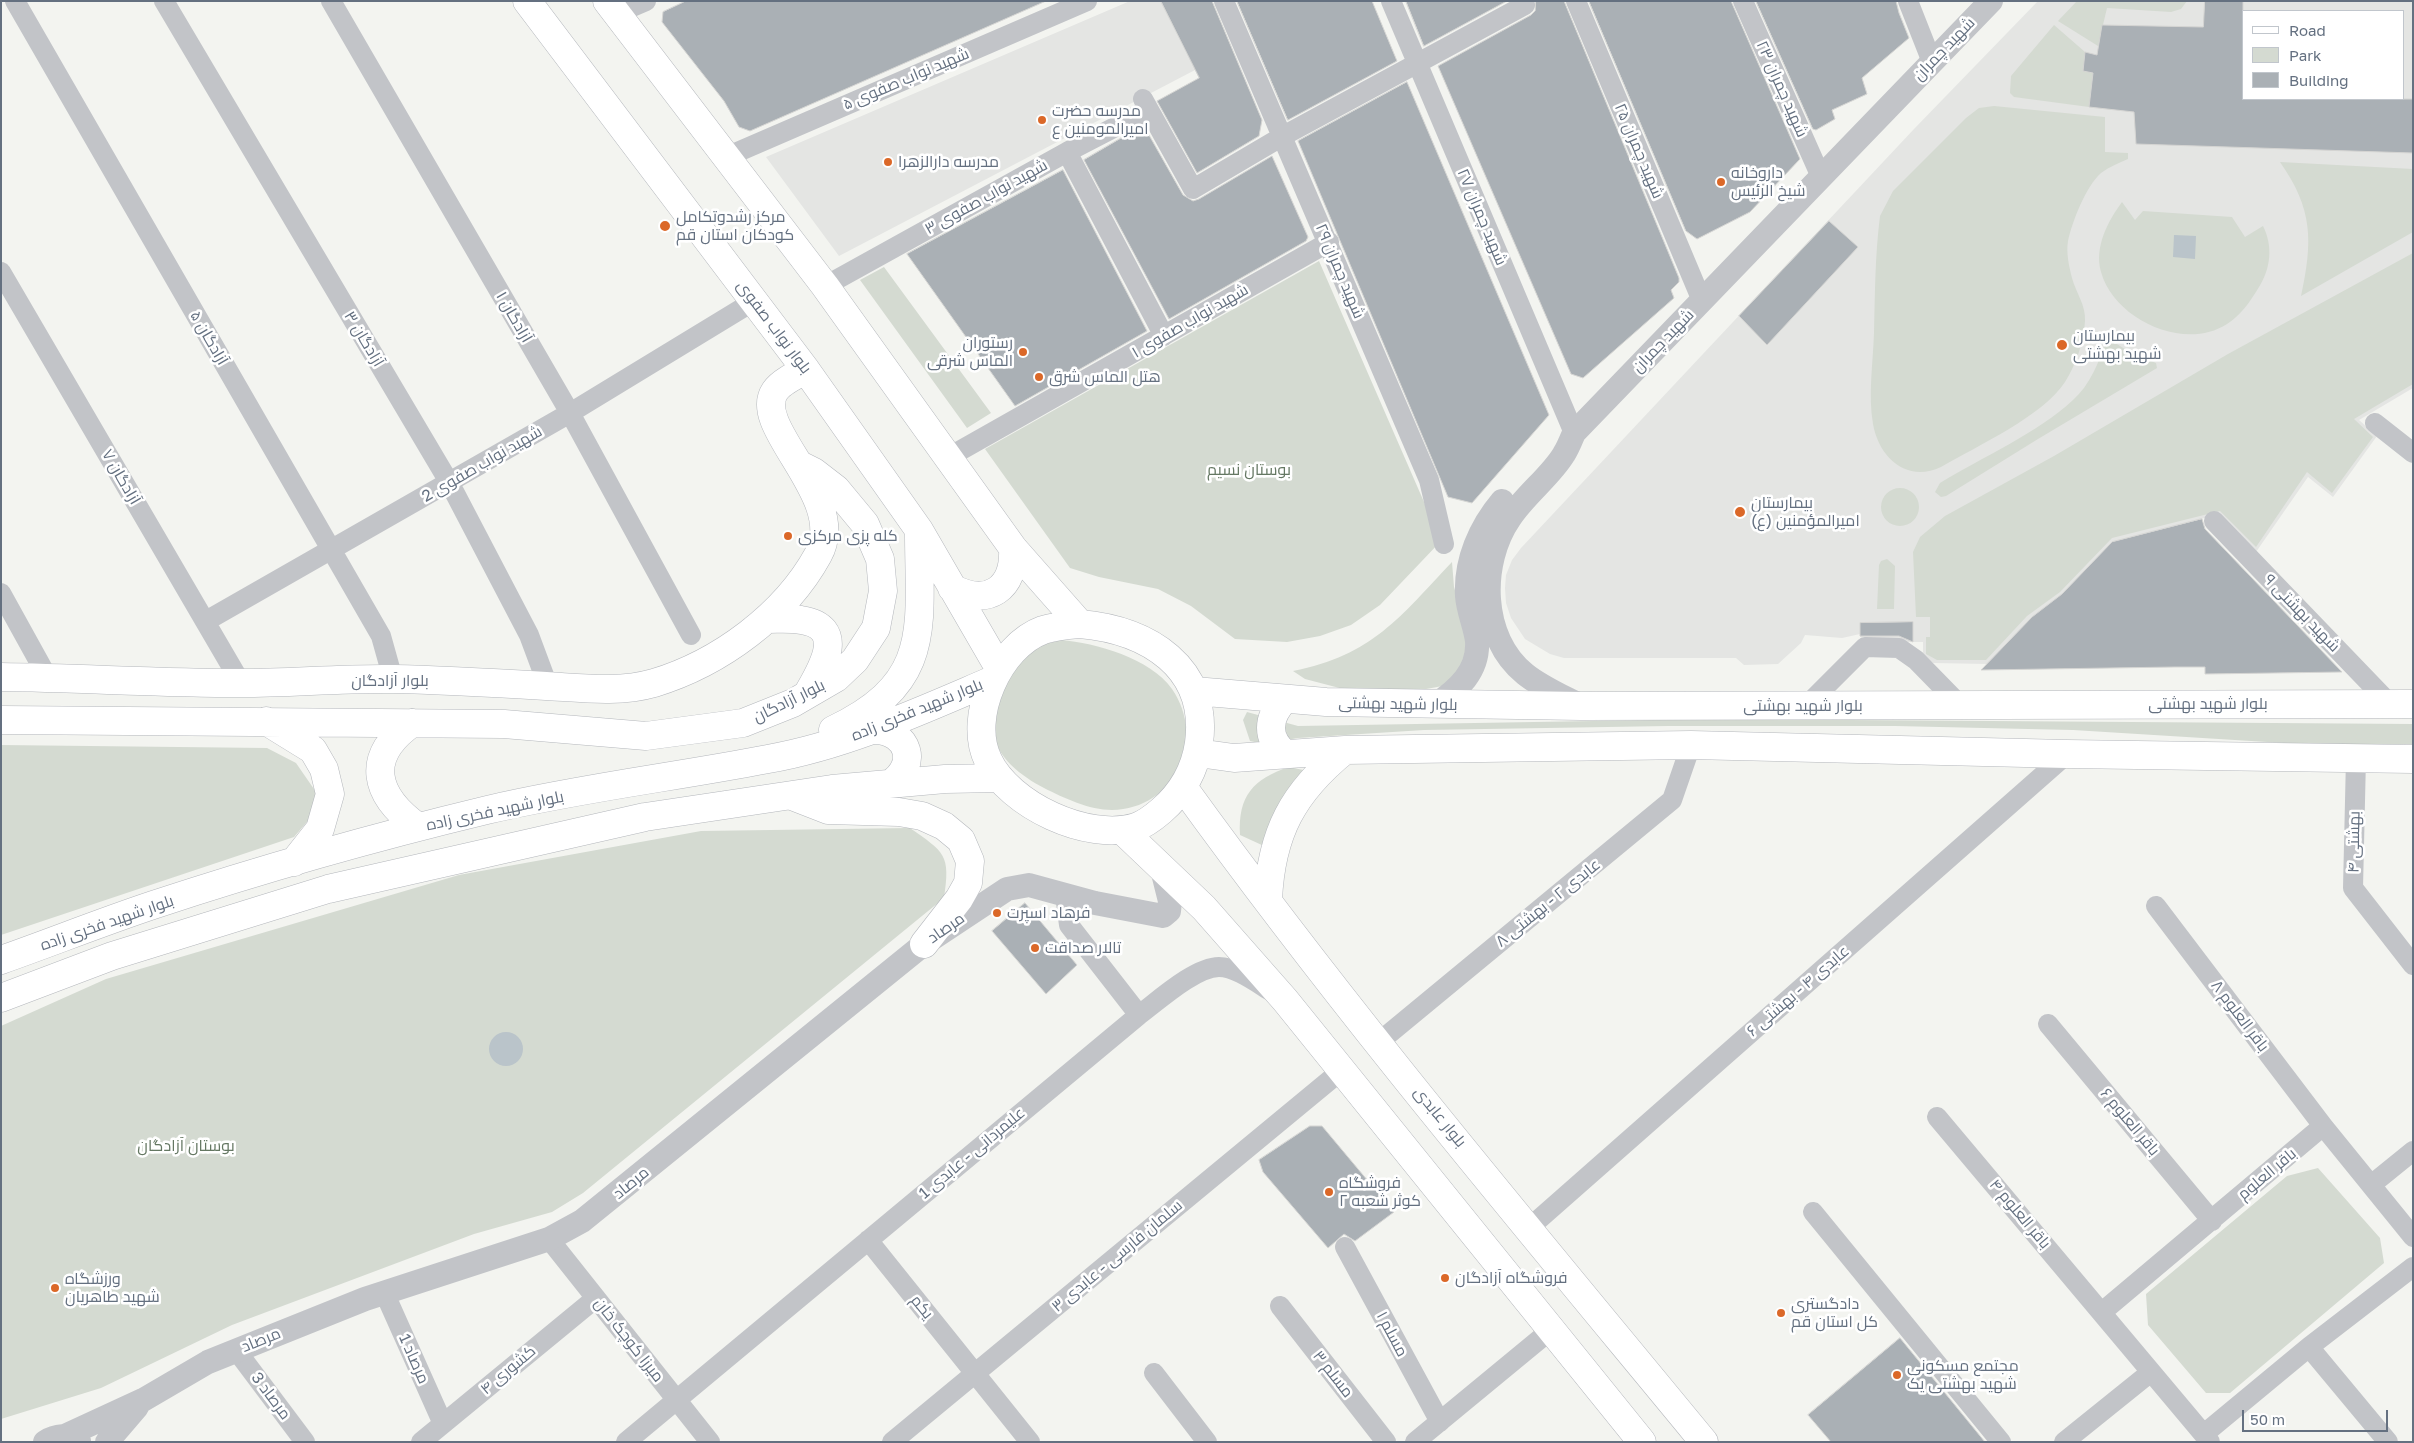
<!DOCTYPE html>
<html>
<head>
<meta charset="utf-8">
<style>
	body { margin:0 }
	#map { position:relative; width:2414px; height:1443px; overflow:hidden; background:#f3f4f0; font-family:"Golos Text",sans-serif }
	canvas { display:block }
	.frame { position:absolute; inset:0; border:2px solid #647080; pointer-events:none }
	.legend { position:absolute; left:2242px; top:10px; width:162px; height:90px; box-sizing:border-box; background:#fff; border:1px solid #c1c6cc; margin:0; padding:6px 9px; list-style:none; font-size:15px; color:#647080 }
	.legend li { display:flex; align-items:center; gap:10px; height:25px }
	.legend b { width:25px; border:1px solid #c1c6cc }
	.scale { position:absolute; left:2242px; top:1410px; width:146px; height:22px; box-sizing:border-box; border:2px solid #647080; border-top:0; padding-left:6px; font-size:15px; line-height:18px; white-space:nowrap; color:#647080; -webkit-text-stroke:4px #fff; paint-order:stroke }
</style>
</head>
<body>
<div id="map">
<canvas width="2414" height="1443"></canvas>
<div class="frame"></div>
<ul class="legend">
<li><b style="height:6px;background:#fff"></b>Road</li>
<li><b style="height:14px;background:#d4dad1"></b>Park</li>
<li><b style="height:14px;background:#aab0b5"></b>Building</li>
</ul>
<div class="scale">50 m</div>
</div>
<script>
const g = document.querySelector('canvas').getContext('2d');
g.lineJoin = 'round';
function paint(path, color) {
  g.fillStyle = color;
  g.fill(path, 'evenodd');
}
function strokePath(path, color, width, dash) {
  g.strokeStyle = color;
  g.lineWidth = width;
  g.lineCap = dash ? 'butt' : 'round';
  g.setLineDash(dash || []);
  g.stroke(path);
}
function drawText(font, color, halo, rows, align = 'center') {
  g.font = font + ' "Golos Text",Cairo,sans-serif';
  g.lineWidth = 5;
  g.setLineDash([]);
  g.textBaseline = 'middle';
  g.strokeStyle = halo;
  g.fillStyle = color;
  for (const [text, x, y, turn = 0] of rows) {
    g.save();
    g.translate(x, y);
    g.rotate((+turn || 0) * Math.PI / 180);
    g.textAlign = isNaN(turn) ? turn : align;
    if (halo) g.strokeText(text, 0, 0);
    g.fillText(text, 0, 0);
    g.restore();
  }
}
const built = new Path2D(`
	M1130 1H1161L1195 70 839 256 766 157Z
	M2038 1H2413V388L2359 420 2377 436 2333 497 2308 477 2256 552 2220 514 2112 542 2062 594 2032 617 1987 664 1933 663 1923 657V642H1900L1860 637V634L1842 638 1805 635 1801 643 1778 664 1744 665 1736 658H1564L1550 654 1525 639 1511 618 1506 603 1505 588 1506 575 1512 560 1521 548 1914 129ZM2243 11H2403V99H2243Z`);
const green = new Path2D(`
	M2077 1H2187L2181 9 2171 12 2107 8 2098 46 2058 21Z
	M2054 25 2085 52 2083 71 2093 73 2089 107 2014 97 2010 93 2011 76Z
	M1994 106 2105 117V152L2128 153V159C2119 163 2109 167 2101 173 2086 186 2072 222 2068 241 2066 253 2069 266 2072 278 2076 293 2086 305 2085 321 2084 341 2076 365 2065 382 2043 416 1977 446 1941 467 1907 483 1879 458 1873 424 1868 395 1873 363 1874 333 1875 294 1875 255 1880 216L1893 191 1966 118 1979 108Z
	M2280 162 2413 169V232L2301 296C2313 241 2313 209 2280 162Z
	M2122 202 2135 220 2143 211 2232 217 2245 237 2263 226C2273 246 2271 268 2259 287 2250 302 2241 315 2227 324 2184 352 2114 319 2101 272 2094 247 2108 221 2122 202Z
	M2413 253V384L2354 419 2373 437 2332 493 2307 472 2256 547 2220 511 2112 538 2060 592 2027 616 1986 660H1937L1926 654V637H1930V617H1916L1913 552 1920 537 1945 516 2054 456 2228 354Z
	M1319 261 1441 541 1380 605 1351 625 1320 636 1287 642 1235 639 1191 606 1158 589 1099 577 1070 568 985 449Z
	M884 267 991 413 967 428 860 280Z
	M2109 339 2131 353 2156 363 2157 368 2038 439 1946 496 1941 497 1935 492 1940 483C1981 458 2039 432 2073 400 2090 385 2099 362 2106 341Z
	M1881 507a19 19 0 1 1 38 0a19 19 0 1 1-38 0Z
	M1887 559 1895 566 1894 609H1877L1879 565 1881 561Z
	M1452 562 1454 587 1467 633 1466 665 1448 685 1410 692 1351 691 1305 679 1293 671C1373 655 1400 617 1452 562Z
	M1061 640C1096 643 1150 658 1172 689 1207 740 1175 809 1112 810 1089 810 1064 798 1044 788 1023 777 994 757 994 730 994 712 1001 692 1004 674L1037 646Z
	M1247 712 1298 726 1711 719 2413 724V744L2332 746 2073 730 1895 726H1668L1424 730 1298 738 1263 744 1250 741 1243 720Z
	M1 745 267 748 296 763 316 792 312 816 294 837 1 935Z
	M1289 767 1308 771C1285 795 1271 813 1264 846L1240 835C1238 796 1253 779 1289 767Z
	M910 828C944 852 951 854 944 898L583 1193 552 1212 474 1234 232 1325 101 1388 1 1419V1026L106 979 459 875 701 831Z
	M2318 1168 2380 1238 2384 1263 2230 1393H2206L2148 1325 2146 1294 2287 1176Z`);
const water = new Path2D(`
	M2174 235 2196 236 2195 259 2173 257Z
	M489 1049a17 17 0 1 1 34 0a17 17 0 1 1-34 0Z`);
const building = new Path2D(`
	M686 1H1046L750 131 739 127 724 101 662 22 663 12Z
	M1161 1H1212L1262 120 1259 136 1197 173 1157 101 1199 78Z
	M1237 1H1372L1397 61 1288 120Z
	M1406 1H1507L1424 46Z
	M1536 1H1564L1679 278V282L1671 290 1674 298 1583 378 1571 374 1438 66 1531 15 1535 11Z
	M1589 1H1731L1800 159 1750 212 1697 239 1686 231Z
	M1756 1H1896L1899 13 1909 38 1862 78 1867 94 1832 110 1835 119 1816 130 1813 129Z
	M2205 1H2243V99H2413V153L2136 144 2134 112 2089 107 2093 73 2083 71 2085 52 2097 55 2102 25 2203 27Z
	M1407 82 1549 415 1472 503 1448 497 1298 141Z
	M1142 126 1145 128 1183 195 1193 201 1199 199 1272 156 1308 237 1306 241 1169 319 1084 160Z
	M1063 170 1147 331 1015 406 907 254Z
	M1829 221 1858 247 1767 345 1739 316Z
	M2202 519 2205 529 2342 672 2205 674V667H2174L1981 670 2032 617 2062 594 2112 542Z
	M1913 622V642L1899 636H1860V623Z
	M1025 903 1077 965 1046 994 992 931Z
	M1310 1126H1322L1394 1212 1355 1241 1344 1234 1328 1248 1263 1172 1259 1160Z
	M1900 1338 1985 1442H1831L1808 1415Z`);
const minor = new Path2D(`
	M15 1 381 636 393 679
	M164 1 449 482 529 635 548 686
	M331 1 570 413 691 635
	M1224 1 1429 480 1444 544
	M1391 1 1574 433
	M1576 1 1702 301
	M1743 1 1821 177
	M1908 1 1932 62
	M618 13 646 1
	M1143 99 1193 189 1283 136 1525 5
	M1067 152 1164 336
	M726 157 1087 1
	M1 272 241 683
	M825 286 1067 152 1148 110
	M2375 423 2413 453
	M947 458 1329 242
	M2214 521 2390 704
	M1 593 48 678
	M206 621 570 413 754 301
	M1806 706 1865 647 1899 648 1916 660 1960 705
	M2356 758 2353 888 2413 965
	M1065 895 1069 925 1139 1015
	M2156 906 2323 1126
	M2048 1024 2212 1221
	M1379 1042 1672 800 1691 745
	M1937 1117 2210 1442
	M2371 1185 2413 1151
	M1813 1212 2001 1442
	M1529 1228 2067 754
	M549 1239 710 1442
	M868 1240 1030 1442
	M1345 1247 1440 1422
	M385 1294 443 1424
	M1280 1306 1386 1442
	M2102 1312 2323 1126 2413 1237
	M2309 1347 2388 1442
	M236 1350 305 1442
	M1154 1373 1207 1442
	M2204 1434 2309 1347 2413 1267
	M421 1442 596 1298
	M626 1442 1139 1015C1158 1001 1195 967 1219 967 1236 967 1257 983 1272 992
	M892 1442 1342 1070
	M1415 1442 1552 1329
	M2064 1442 2151 1372`);
const tertiary = new Path2D(`
	M1435 705C1458 690 1479 671 1477 641 1475 626 1468 611 1467 596 1465 561 1480 527 1502 501
	M1581 706C1562 696 1541 687 1525 674 1480 638 1479 563 1510 518 1525 495 1551 476 1564 454 1568 448 1571 440 1574 433L1991 1
	M65 1436 143 1400 208 1362 365 1299 549 1239 582 1221 924 944 1007 889 1029 885 1095 903 1163 916 1169 911 1170 901 1162 869
	M45 1442C56 1435 68 1434 79 1441
	M107 1442 137 1407`);
const secondary = new Path2D(`
	M527 1 806 370 919 530 999 668
	M607 1 825 286 1013 548 1080 624
	M952 588C988 607 1015 589 1013 548
	M769 619C779 619 790 618 801 620 848 627 822 669 808 693
	M1080 624C1148 630 1209 667 1199 743 1195 770 1182 793 1161 811 1154 817 1145 824 1136 827 1088 842 1009 805 988 760 967 717 999 646 1043 630 1055 626 1068 625 1080 624Z
	M1 677C81 678 161 683 241 683 292 683 343 678 394 679 444 680 495 683 546 686 582 688 619 693 654 683 720 663 785 615 818 555 850 498 750 427 775 391 781 382 796 375 806 370
	M1194 691 1326 702 1581 706 2413 704
	M1284 700C1267 718 1266 738 1285 754
	M1 720 504 724 646 736 743 723 793 703 836 678 855 660 876 628 883 591 880 559 865 524 836 489 814 472 802 466
	M266 721 313 750 324 769 330 794 320 829 294 862
	M412 723C364 757 374 795 418 827
	M833 730C934 682 919 628 919 532
	M875 730C909 731 919 765 890 784
	M1198 753 1234 758 1345 750 1691 745 2067 754 2413 759
	M1183 787C1346 1013 1527 1227 1704 1442
	M792 796 828 810 899 812 922 816 944 826 961 840 970 861 968 883 959 899 924 944
	M1122 830 1204 908 1285 1000 1642 1442
	M1268 900C1271 833 1293 792 1345 750
	M1 960C52 942 102 922 153 905 262 869 375 837 487 810 580 788 675 777 768 759 847 745 920 711 993 680
	M1 998 112 956 328 889 645 817 832 789 945 779 998 778`);
const markers = [
	[1042,120,5,"#db6828"],
	[888,162,5,"#db6828"],
	[1721,182,5,"#db6828"],
	[665,226,6,"#db6828"],
	[2062,345,6,"#db6828"],
	[1023,352,5,"#db6828"],
	[1039,377,5,"#db6828"],
	[1740,512,6,"#db6828"],
	[788,536,5,"#db6828"],
	[997,913,5,"#db6828"],
	[1035,948,5,"#db6828"],
	[1329,1192,5,"#db6828"],
	[1445,1278,5,"#db6828"],
	[55,1288,5,"#db6828"],
	[1781,1313,5,"#db6828"],
	[1897,1375,5,"#db6828"]
];
const streetNames = [
	["شهید چمران",1944,49,-46],
	["شهید نواب صفوی ۵",906,79,-23],
	["شهید چمران ۲۳",1782,89,66],
	["شهید چمران ۲۵",1639,151,67],
	["شهید نواب صفوی ۳",986,197,-29],
	["شهید چمران ۲۷",1482,217,67],
	["شهید چمران ۲۹",1340,271,67],
	["آزادگان ۱",514,317,60],
	["شهید نواب صفوی ۱",1190,321,-30],
	["بلوار نواب صفوی",774,327,53],
	["آزادگان ۵",209,338,60],
	["آزادگان ۳",364,339,59],
	["شهید چمران",1663,341,-46],
	["شهید نواب صفوی 2",482,464,-30],
	["آزادگان ۷",121,477,60],
	["شهید بهشتی ۹",2302,613,46],
	["بلوار آزادگان",390,681],
	["بلوار آزادگان",789,701,-26],
	["بلوار شهید بهشتی",1398,704,1],
	["بلوار شهید بهشتی",2208,704],
	["بلوار شهید بهشتی",1803,706],
	["بلوار شهید فخری زاده",917,710,-22],
	["بلوار شهید فخری زاده",495,811,-12],
	["بهشتی ۴",2354,842,-89],
	["عابدی ۲ - بهشتی ۸",1548,903,-39],
	["بلوار شهید فخری زاده",107,923,-19],
	["مرصاد",946,928,-35],
	["عابدی ۴ - بهشتی ۶",1798,991,-41],
	["باقر العلوم ۸",2240,1016,53],
	["بلوار عابدی",1440,1117,51],
	["باقر العلوم ۶",2130,1122,50],
	["علیمردانی - عابدی 1",972,1153,-40],
	["باقر العلوم",2267,1174,-40],
	["مرصاد",631,1183,-39],
	["باقر العلوم ۴",2020,1214,50],
	["سلمان فارسی - عابدی ۳",1117,1256,-40],
	["یکم",922,1307,51],
	["مسلم ۱",1392,1334,62],
	["مرصاد",261,1340,-22],
	["میرزا کوچک خان",629,1340,52],
	["مرصاد 1",414,1359,66],
	["کشوری ۴",508,1370,-40],
	["مسلم ۳",1333,1374,52],
	["مرصاد 3",271,1396,53]
];
const poiNames = [
	["مدرسه حضرت",1052,111],
	["امیرالمومنین ع",1052,129],
	["مدرسه دارالزهرا",898,162],
	["داروخانه",1731,173],
	["شیخ الرئیس",1731,191],
	["مرکز رشدوتکامل",676,217],
	["کودکان استان قم",676,235],
	["بیمارستان",2073,336],
	["شهید بهشتی",2073,354],
	["رستوران",1013,343,"right"],
	["الماس شرقی",1013,361,"right"],
	["هتل الماس شرق",1049,377],
	["بیمارستان",1751,503],
	["امیرالمؤمنین (ع)",1751,521],
	["کله پزی مرکزی",798,536],
	["فرهاد اسپرت",1007,913],
	["تالار صداقت",1045,948],
	["فروشگاه",1339,1183],
	["کوثر شعبه ۲",1339,1201],
	["فروشگاه آزادگان",1455,1278],
	["ورزشگاه",65,1279],
	["شهید طاهریان",65,1297],
	["دادگستری",1791,1304],
	["کل استان قم",1791,1322],
	["مجتمع مسکونی",1907,1366],
	["شهید بهشتی یک",1907,1384]
];
const parkNames = [
	["بوستان نسیم",1249,470],
	["بوستان آزادگان",186,1146]
];
paint(built, '#e4e5e3');
paint(green, '#d4dad1');
paint(water, '#bac4ca');
paint(building, '#aab0b5');
strokePath(building, '#d5d5d3', 1);
strokePath(secondary, '#b4b7bc', 29);
strokePath(minor, '#c2c4c8', 20);
strokePath(tertiary, '#c2c4c8', 24);
strokePath(secondary, '#fff', 28);
for (const [x, y, r, color] of markers) {
  const dot = new Path2D();
  dot.arc(x, y, r, 0, 2 * Math.PI);
  g.fillStyle = color;
  g.fill(dot);
  strokePath(dot, '#fff', 2);
}
drawText('16px', '#647080', '#fff', streetNames);
drawText('16px', '#647080', '#fff', poiNames, 'left');
drawText('16px', '#647762', '#fff', parkNames);
</script>
</body>
</html>
